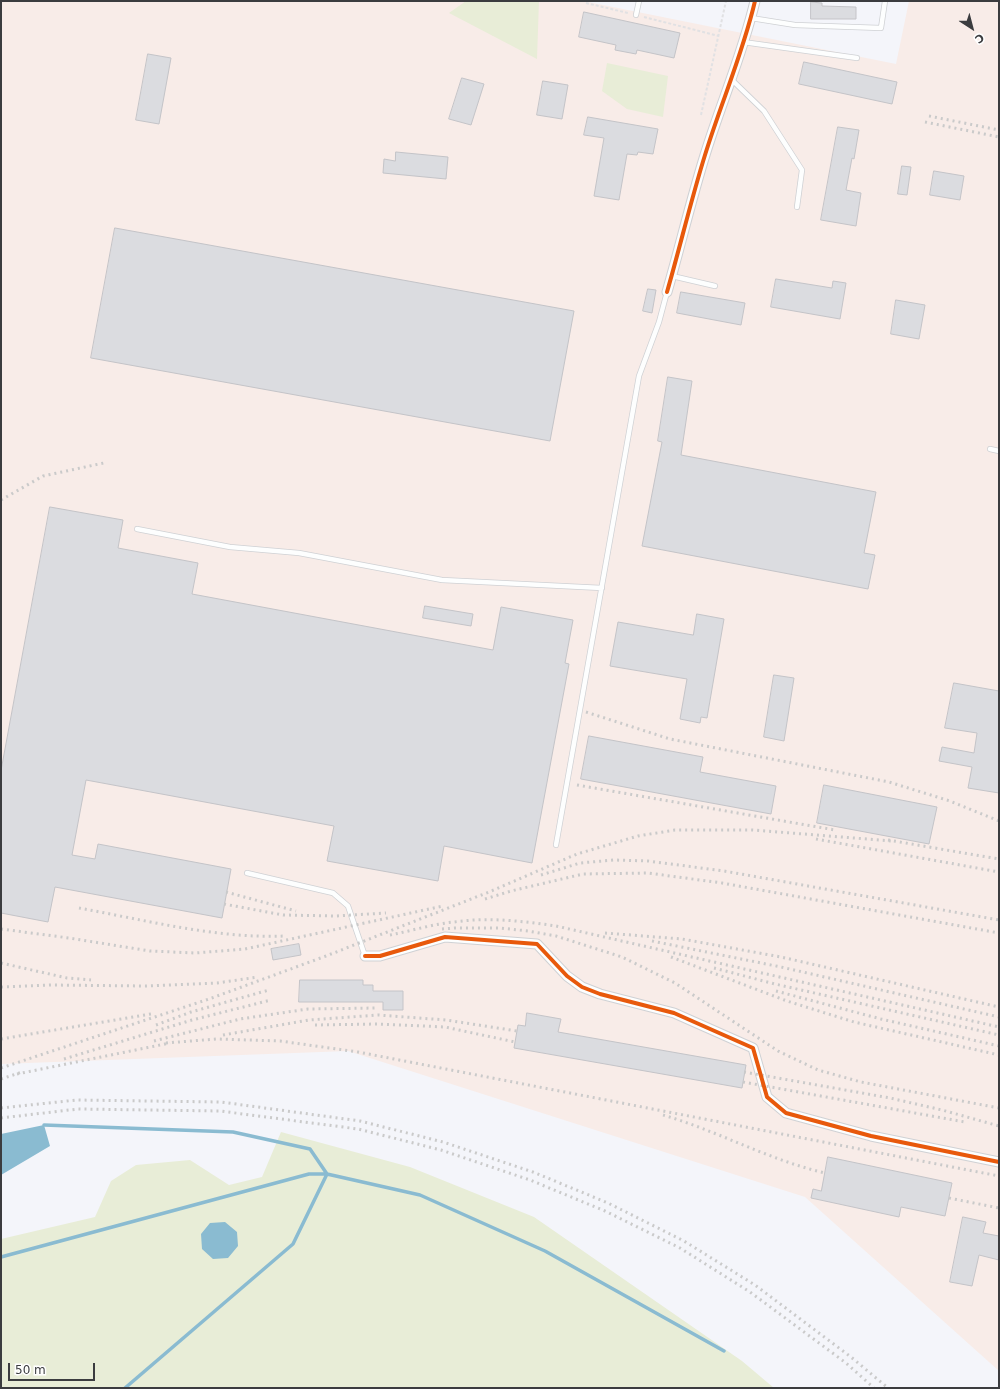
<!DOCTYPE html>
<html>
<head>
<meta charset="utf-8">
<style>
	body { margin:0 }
	#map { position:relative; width:1000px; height:1389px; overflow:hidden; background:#f4f5fa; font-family:"DejaVu Sans",sans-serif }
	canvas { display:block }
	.frame { position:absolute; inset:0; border:2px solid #3b3c3f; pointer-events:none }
	.north { position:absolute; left:952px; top:8px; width:40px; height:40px; -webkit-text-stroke:3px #fff; paint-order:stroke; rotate:144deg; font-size:11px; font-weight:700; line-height:16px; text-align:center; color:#3b3c3f }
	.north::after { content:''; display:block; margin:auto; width:14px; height:18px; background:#3b3c3f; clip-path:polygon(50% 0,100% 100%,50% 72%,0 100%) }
	.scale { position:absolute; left:8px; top:1363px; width:87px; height:18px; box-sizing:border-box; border:2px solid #3b3c3f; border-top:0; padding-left:5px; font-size:12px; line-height:14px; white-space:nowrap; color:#3b3c3f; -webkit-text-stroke:3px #fff; paint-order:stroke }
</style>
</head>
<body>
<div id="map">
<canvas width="1000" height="1389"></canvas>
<div class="frame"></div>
<div class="north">С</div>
<div class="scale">50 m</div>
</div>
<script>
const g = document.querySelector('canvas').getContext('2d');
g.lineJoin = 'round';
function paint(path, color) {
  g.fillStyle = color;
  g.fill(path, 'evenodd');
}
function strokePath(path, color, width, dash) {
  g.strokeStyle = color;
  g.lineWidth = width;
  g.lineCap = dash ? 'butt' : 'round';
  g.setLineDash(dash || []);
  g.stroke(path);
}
const industrial = new Path2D(`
	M1 1H583L896 64 909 1H999V1371L805 1197 348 1051 1 1064Z`);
const green = new Path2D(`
	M466 1H539L537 59 449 13Z
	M607 63 668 76 663 117 627 109 602 91Z
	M281 1132 410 1167 534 1217 742 1361 774 1388H1V1239L95 1217 111 1181 136 1165 190 1160 229 1185 262 1177Z`);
const water = new Path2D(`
	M44 1125 50 1146 1 1175V1134Z
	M225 1222 237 1232 238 1246 228 1258 213 1259 202 1249 201 1234 210 1223Z`);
const stream = new Path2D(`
	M44 1125 233 1132 310 1149 327 1174 293 1244 125 1388
	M1 1257 309 1174H327L420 1195 545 1251 724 1351`);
const building = new Path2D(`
	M811 2 822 3V6L856 7V19H811Z
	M584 12 680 33 674 58 637 50 636 54 615 50 616 45 579 37Z
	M148 54 171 58 159 124 136 120Z
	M804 62 897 82 892 104 799 84Z
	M462 78 484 84 471 125 449 119Z
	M543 81 568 85 562 119 537 115Z
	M588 117 658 129 653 154 638 152 637 155 627 154 619 200 594 196 604 138 584 135Z
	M838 127 859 130 854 159 852 158 846 190 861 193 856 226 821 220Z
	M396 152 448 157 446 179 383 173 384 159 395 161Z
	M902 166 911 167 907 195 898 194Z
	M934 171 964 176 960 200 930 195Z
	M115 228 574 311 550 441 91 358Z
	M776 279 832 288 833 281 846 283 840 319 771 307Z
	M648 289 656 290 652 313 643 311Z
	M681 292 745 303 741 325 677 313Z
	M896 300 925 305 919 339 891 334Z
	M668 377 692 381 681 455 876 492 864 553 875 555 868 589 642 546 662 442 658 441Z
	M50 507 123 520 118 548 198 563 192 594 493 650 501 607 573 620 565 663 569 664 532 863 444 846 438 881 327 861 334 826 86 780 72 855 95 859 98 844 231 869 222 918 55 887 48 922 1 913V771Z
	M425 606 473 614 471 626 423 618Z
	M697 614 724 619 707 718 701 717 700 723 680 719 687 679 610 666 618 622 693 635Z
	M774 675 794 678 784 741 764 737Z
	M954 683 999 691V793L968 788 972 767 939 761 942 747 974 753 977 733 945 728Z
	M589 736 703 757 700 772 776 786 771 814 581 779Z
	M824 785 937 807 929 844 817 823Z
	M299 944 301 955 273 960 271 949Z
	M300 980H363V985H373V991H403V1010H383V1002H299Z
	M527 1013 561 1019 558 1032 746 1065 742 1088 514 1048 518 1025 525 1026Z
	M828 1157 952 1183 945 1216 901 1207 899 1217 811 1198 813 1189 821 1191Z
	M963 1217 986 1222 983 1233 999 1236V1260L979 1255 972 1286 950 1282Z`);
const path = new Path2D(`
	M586 3 628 13
	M644 17 719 36
	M701 115 726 1`);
const service = new Path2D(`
	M636 15 639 1
	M751 18 795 25 881 28 885 1
	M743 42 857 58
	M731 79 764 111 802 170 797 207
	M672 276 715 286
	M990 449 999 451
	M137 529 230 547 299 553 442 580 602 588
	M556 845 639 376 659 322 667 292
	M247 873 333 893 348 906 365 956`);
const minor = new Path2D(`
	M667 292C680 247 691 200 705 155 721 103 743 53 755 1
	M365 956H380L445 937 537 944 567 976 582 987 600 994 674 1013 753 1048 767 1097 786 1113 871 1136 999 1162`);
const rail = new Path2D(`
	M929 116 999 130
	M925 122 999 137
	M1 500 43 476 104 463
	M586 712 670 739 889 782 950 801 999 821
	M577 785 835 830
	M816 839 999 872
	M888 840 999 859
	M541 875 580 863 614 860 648 861 724 871 999 920
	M226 892 296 911
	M485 899 511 891 583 874 648 873 722 883 999 933
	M224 904 283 915 335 916 386 913
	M79 908C145 920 218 939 285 936
	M1 929 69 938 150 951 195 953 245 949 443 906
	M442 929 455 928H500L528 931 556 936 622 957 675 983 778 1051 818 1070 861 1082 999 1108
	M605 933 682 939 781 957 999 1007
	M390 935C411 931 433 924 454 922 488 917 523 921 556 926L999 1027
	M652 941 781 967 999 1017
	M671 957 787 1001 854 1022 999 1055
	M1 963 67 978 91 980
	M714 968 775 984 999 1035
	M1 987 51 985 145 986 217 983 258 977
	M776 991 881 1019 999 1046
	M156 1025 191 1012 269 990
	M315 1025 378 1024 445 1027 515 1042
	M223 1035 309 1020 378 1015 446 1020 517 1031
	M1 1039 151 1014
	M154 1041 240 1019 308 1009 377 1008
	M166 1043 216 1039 280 1041 358 1052 999 1176
	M64 1059 192 1020 271 1000
	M1 1068 209 999 326 956 489 892 577 854 638 836 675 830H753L892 841
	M744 1072 890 1098 942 1110 999 1126
	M17 1074 170 1043
	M1 1079 22 1072
	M743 1082 965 1122
	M1 1108 77 1100 221 1102 360 1121 443 1142 533 1172 608 1203 684 1241 755 1285 851 1357 888 1388
	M663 1115C718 1131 769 1160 825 1173
	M1 1118 78 1109 220 1111 358 1129 441 1150 530 1180 605 1211 680 1248 750 1292 846 1363 874 1388
	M949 1198 999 1208`);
const cycleway = new Path2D(`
	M667 292C680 247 691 200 705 155 721 103 743 53 755 1
	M365 956H380L445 937 537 944 567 976 582 987 600 994 674 1013 753 1048 767 1097 786 1113 871 1136 999 1162`);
paint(industrial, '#f8ece8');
paint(green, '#e8edd7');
paint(water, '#8abbd1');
strokePath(stream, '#8abbd1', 3.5);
paint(building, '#dbdce0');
strokePath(building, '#c4c4c8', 1);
strokePath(service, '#cfd1d4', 6);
strokePath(minor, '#cfd1d4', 11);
strokePath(path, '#e1e1e3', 2, [3, 2]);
strokePath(service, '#fdfefe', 4.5);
strokePath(minor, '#fdfefe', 9);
strokePath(rail, '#cacaca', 3, [2, 4]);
strokePath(cycleway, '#e8590c', 4);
</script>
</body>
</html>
